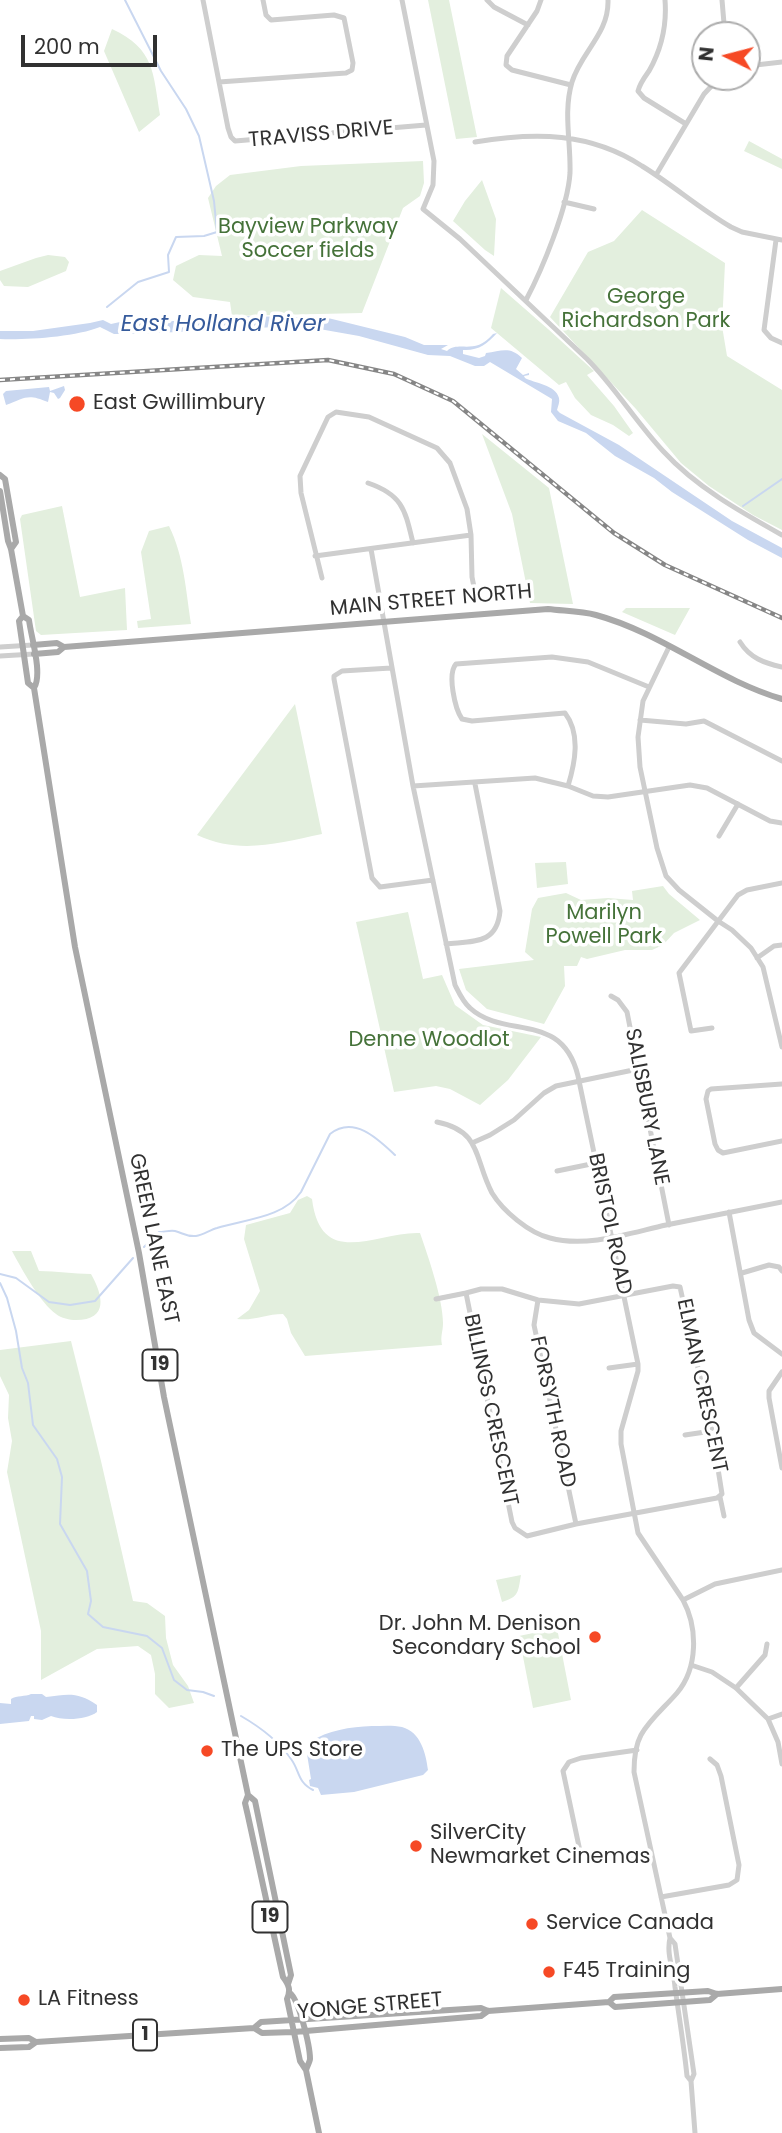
<!DOCTYPE html>
<html>
<head>
<meta charset="utf-8">
<style>
	body { margin:0 }
	#map { position:relative; width:782px; height:2133px; overflow:hidden; background:#fff; font-family:Poppins,sans-serif }
	canvas { display:block }
	.north { position:absolute; left:691px; top:21px; width:70px; height:70px; box-sizing:border-box; background:#fff; border:2px solid #adadad; border-radius:50%; rotate:276deg; font-size:19px; font-weight:700; line-height:28px; text-align:center; color:#313131 }
	.north::after { content:''; display:block; margin:auto; width:24px; height:32px; background:#f64925; clip-path:polygon(50% 0,100% 100%,50% 72%,0 100%) }
	.scale { position:absolute; left:21px; top:35px; width:136px; height:32px; box-sizing:border-box; border:4px solid #313131; border-top:0; padding-left:9px; font-size:21px; line-height:24px; white-space:nowrap; color:#313131; -webkit-text-stroke:5px #fff; paint-order:stroke }
</style>
</head>
<body>
<div id="map">
<canvas width="782" height="2133"></canvas>
<div class="north">N</div>
<div class="scale">200 m</div>
</div>
<script>
const g = document.querySelector('canvas').getContext('2d');
g.lineJoin = 'round';
function paint(path, color) {
  g.fillStyle = color;
  g.fill(path, 'evenodd');
}
function strokePath(path, color, width, dash) {
  g.strokeStyle = color;
  g.lineWidth = width;
  g.lineCap = dash ? 'butt' : 'round';
  g.setLineDash(dash || []);
  g.stroke(path);
}
function drawText(font, color, halo, rows, align = 'center') {
  g.font = font + ' Poppins,sans-serif';
  g.lineWidth = 7;
  g.setLineDash([]);
  g.textBaseline = 'middle';
  g.strokeStyle = halo;
  g.fillStyle = color;
  for (const [text, x, y, turn = 0] of rows) {
    g.save();
    g.translate(x, y);
    g.rotate((+turn || 0) * Math.PI / 180);
    g.textAlign = isNaN(turn) ? turn : align;
    if (halo) g.strokeText(text, 0, 0);
    g.fillText(text, 0, 0);
    g.restore();
  }
}
const green = new Path2D(`
	M428 0H449L477 137 456 139Z
	M112 29C155 49 153 73 160 115L139 132 104 51Z
	M749 141 782 159V169L744 151Z
	M423 161 424 183 420 196 403 208 362 313 232 316 230 302 193 297 173 280 176 266 199 255 222 256 208 198 216 186 230 175 301 166Z
	M482 180 496 219 494 256 485 250 453 221 465 201Z
	M642 210 725 263 722 326 727 356 782 390V530L753 515 709 486 681 463 636 409 550 317 588 252 614 241Z
	M48 255 65 257 69 262 66 271 28 287 4 286 0 280V271L36 258Z
	M501 288 548 329 594 371 587 375 614 406 633 433 629 436 613 425 591 415 575 398 566 382 559 385 491 328Z
	M482 434 549 488 573 604 530 603 512 514Z
	M62 506 80 597 125 588 127 630 41 635 36 631 20 519 22 515Z
	M169 526C184 556 186 592 191 624L138 628 137 621 151 619 141 552 149 531Z
	M626 608H690L675 635 622 612Z
	M295 704 322 834C278 843 240 855 197 835Z
	M566 862 568 884 537 888 535 863Z
	M663 886 669 894 700 920 674 933 663 945 652 950H625L587 959 581 957 577 966H564L565 986 544 1024 487 1009 466 990 459 969 534 960 525 952 532 909 538 898 566 893 581 900 608 898 633 900 632 891Z
	M408 912 423 979 442 975 455 1005 483 1025 541 1037 508 1080 480 1105 450 1089 436 1086 394 1092 356 922Z
	M307 1196 312 1199C321 1271 377 1231 420 1233 428 1256 443 1299 443 1323 443 1332 440 1336 442 1345L305 1356 291 1333 287 1319 283 1314C266 1314 254 1321 237 1319L249 1310 260 1291 244 1239 246 1225 290 1213 298 1200Z
	M12 1251H31L39 1271C57 1271 73 1274 91 1274 103 1295 109 1320 76 1320 70 1320 61 1318 56 1314 41 1304 21 1268 12 1251Z
	M71 1341 101 1461 133 1601 147 1603 165 1616 166 1638 173 1665 188 1686 194 1703 169 1708 155 1694V1674L151 1655 138 1646 97 1649 41 1680V1631L7 1472 12 1441 8 1418 9 1395 0 1376V1350Z
	M521 1575C518 1592 519 1597 502 1602L496 1580Z
	M557 1628 571 1700 533 1708 519 1636Z`);
const water = new Path2D(`
	M245 316 328 318 405 337 424 345H448L441 349 447 351C459 340 475 356 493 334L497 333C487 344 478 351 463 350V354L479 358 485 356 486 353C501 351 510 346 522 358L516 369 523 375 529 373V375L524 376 525 378C534 383 556 385 559 398 560 402 558 406 557 410L560 413 619 445 732 521 782 548V558L748 540 672 492 654 478 615 456 586 433 558 421 551 412 552 399 490 362 484 366H475L450 356 428 355 359 336 308 327 225 328 179 332 125 334H114L100 327C75 337 27 340 0 339V331H33L90 323 103 320 111 324 120 322 175 321Z
	M64 386 65 390 60 398 58 399 54 393 50 392 48 402C27 393 25 398 6 405L3 394 6 391 49 387 50 391Z
	M31 1694H42L46 1697C69 1694 78 1692 97 1705V1712C87 1720 63 1721 51 1716L42 1720 34 1719V1716H31L29 1721 0 1724V1703L11 1704V1699C17 1695 25 1697 31 1694Z
	M372 1726C382 1726 393 1725 402 1727 421 1732 426 1754 428 1770L423 1775 354 1792 321 1795 318 1788 310 1786 309 1780 311 1779 307 1754 310 1742C328 1730 350 1727 372 1726Z`);
const stream = new Path2D(`
	M107 307 138 282 169 272 168 255 176 237 204 236 217 232 214 201 199 136 186 109 161 71 125 0
	M743 506 782 479
	M144 1247 159 1232C164 1232 170 1230 175 1231 183 1233 187 1237 196 1236 203 1235 210 1230 217 1228 246 1219 283 1218 301 1192L330 1134C354 1115 378 1139 395 1155
	M0 1274 16 1278 49 1302 70 1305 95 1301 133 1258
	M0 1283 7 1298 16 1331 22 1368 28 1383 33 1425 57 1459 62 1477 60 1524 87 1571 91 1601 88 1614 103 1627 147 1636 162 1648 174 1680 187 1690 203 1692 214 1696
	M241 1716C260 1727 278 1740 291 1759 300 1771 297 1782 313 1790`);
const minor = new Path2D(`
	M203 0 228 128 231 137 235 141 426 125
	M402 0 434 161 433 185 423 209 460 239 587 359C615 387 635 421 663 451 696 487 739 511 782 535
	M487 0 494 7 528 25
	M541 0 537 11 507 56 506 65 512 70 571 85
	M665 0C667 26 662 48 649 71 644 78 640 83 638 91L644 98 686 124
	M722 0 725 35
	M747 66 782 62
	M219 82 346 73 352 70 353 63 344 18 334 15 271 20 266 15 263 0
	M475 142C535 132 590 132 642 166 673 185 700 209 731 227L742 232 782 240
	M656 175 704 94 720 77
	M564 202 594 209
	M776 240 764 330 771 338 782 343
	M526 300C542 270 568 207 570 173 571 143 563 112 572 82 581 52 609 34 608 0
	M368 483C403 495 405 510 413 543
	M371 549 413 786 455 985C459 993 463 1002 470 1008 505 1040 562 1010 578 1076L638 1364V1371L621 1431V1444L638 1533 683 1600C698 1628 698 1668 677 1693 665 1707 650 1719 641 1735 635 1746 634 1760 634 1772L670 1938C666 1954 674 1971 675 1987 679 2017 684 2046 687 2076L691 2081
	M315 556 471 535
	M322 578 301 493 300 476 328 417 336 412 369 417 437 448 450 463 467 509 471 535 472 577 477 602
	M740 642C750 658 764 663 782 667
	M0 647 33 645
	M669 647 643 701 638 737 640 767 657 848 666 876 679 890 718 921 732 930 751 948 763 967 782 1047
	M0 656 34 654
	M391 668 342 671 334 676V679L372 878 380 887 433 880
	M640 720 686 724 704 721 782 761
	M413 786 535 778 568 786 593 796 608 797 690 785 707 788 770 821 782 823
	M568 786C575 763 581 734 565 713L472 721 462 719C455 709 447 674 456 664L552 657 588 662 649 687
	M719 836 738 804
	M446 944C473 941 497 945 500 911L475 784
	M757 958 774 946 782 945
	M611 996 618 1000 627 1012 669 1225
	M712 1028 691 1031 679 973 738 895 747 890 782 883
	M782 1084 711 1089 708 1091 706 1099 715 1144 718 1150 723 1153 782 1141
	M437 1122C482 1131 474 1159 492 1193 503 1211 529 1233 550 1238 587 1248 630 1233 666 1225 705 1217 743 1210 782 1202
	M472 1143 490 1135 514 1120 544 1093 556 1086 638 1069
	M557 1171 596 1163
	M729 1212 749 1320 754 1333 782 1354
	M742 1273 769 1265 779 1267 782 1271
	M673 1286 680 1287 712 1431 722 1494 717 1498 576 1524 527 1536 515 1528 512 1522 466 1293 481 1289H502L538 1300 579 1304Z
	M436 1299 466 1293
	M538 1300 534 1325 576 1524
	M609 1368 638 1364
	M782 1372 769 1391V1398L782 1468
	M685 1435 712 1431
	M720 1497 724 1516
	M683 1600 715 1584 782 1570
	M691 1665 712 1672 736 1688 768 1719 778 1742 782 1764
	M736 1688 765 1655 767 1644
	M768 1719 782 1714
	M637 1750 581 1758 569 1762 563 1771 581 1856 585 1861 652 1858
	M661 1897 729 1885 737 1880 739 1865 721 1776 717 1765 710 1759
	M670 1938 675 1944 694 2074 691 2081 695 2133`);
const major = new Path2D(`
	M0 475 5 479 16 542 11 549
	M0 491 8 541 11 549 23 616 19 621 28 683 34 688
	M23 616 29 620C31 637 43 674 34 688L75 947 139 1253 164 1397 248 1795 245 1803 248 1816 283 1977C289 1985 291 1990 287 1999L300 2061 306 2070 319 2133
	M33 645 57 643 64 647 548 609C564 611 581 611 596 615 662 633 717 680 782 699
	M34 654 58 652 64 647
	M248 1795 255 1801 291 1975 288 1984
	M290 1993C299 2000 310 2046 310 2059 310 2061 307 2067 306 2070
	M609 2002 615 2007 710 2000 717 1994
	M254 2028 262 2033 294 2032 481 2016 488 2011
	M0 2039 29 2038 36 2042
	M0 2048 29 2047 36 2042 254 2028 261 2022 481 2008 488 2011 609 2002 614 1997 708 1991 717 1994 782 1989`);
const rail = new Path2D(`
	M0 380 328 360 394 374 453 401 614 533 665 565 782 618`);
const markers = [
	[77,404,9,"#f64925"],
	[595,1637,7,"#f64925"],
	[207,1751,7,"#f64925"],
	[416,1846,7,"#f64925"],
	[532,1924,7,"#f64925"],
	[549,1972,7,"#f64925"],
	[24,2000,7,"#f64925"]
];
const shields = [
	[160,1365,35],
	[270,1917,35],
	[145,2035,24]
];
const shieldNames = [
	["19",160,1365],
	["19",270,1917],
	["1",145,2035]
];
const streetNames = [
	["TRAVISS DRIVE",321,135,-5],
	["MAIN STREET NORTH",431,601,-5],
	["SALISBURY LANE",646,1107,79],
	["BRISTOL ROAD",609,1224,78],
	["GREEN LANE EAST",153,1239,78],
	["ELMAN CRESCENT",701,1386,78],
	["BILLINGS CRESCENT",490,1410,78],
	["FORSYTH ROAD",552,1412,78],
	["YONGE STREET",370,2007,-5]
];
const parkNames = [
	["Bayview Parkway",308,228],
	["Soccer fields",308,252],
	["George",646,298],
	["Richardson Park",646,322],
	["Marilyn",604,914],
	["Powell Park",604,938],
	["Denne Woodlot",429,1041]
];
const poiNames = [
	["East Gwillimbury",93,404],
	["Dr. John M. Denison",581,1625,"right"],
	["Secondary School",581,1649,"right"],
	["The UPS Store",221,1751],
	["SilverCity",430,1834],
	["Newmarket Cinemas",430,1858],
	["Service Canada",546,1924],
	["F45 Training",563,1972],
	["LA Fitness",38,2000]
];
const waterNames = [
	["East Holland River",223,325]
];
paint(green, '#e3efde');
paint(water, '#c9d7f0');
strokePath(stream, '#c9d7f0', 2);
strokePath(minor, '#cecece', 5);
strokePath(major, '#a9a9a9', 6);
strokePath(rail, '#868686', 4.5);
strokePath(rail, '#fff', 2, [5]);
for (const [x, y, r, color] of markers) {
  const dot = new Path2D();
  dot.arc(x, y, r, 0, 2 * Math.PI);
  g.fillStyle = color;
  g.fill(dot);
  strokePath(dot, '#fff', 2.5);
}
for (const [x, y, w] of shields) {
  const box = new Path2D();
  box.roundRect(x - w / 2, y - 15.5, w, 31, 5);
  g.fillStyle = '#fff';
  g.fill(box);
  strokePath(box, '#313131', 2);
}
drawText('bold 19px', '#313131', null, shieldNames);
drawText('21px', '#313131', '#fff', streetNames);
drawText('21px', '#457239', '#fff', parkNames);
drawText('21px', '#313131', '#fff', poiNames, 'left');
drawText('italic 23px', '#365b9c', '#fff', waterNames);
</script>
</body>
</html>
